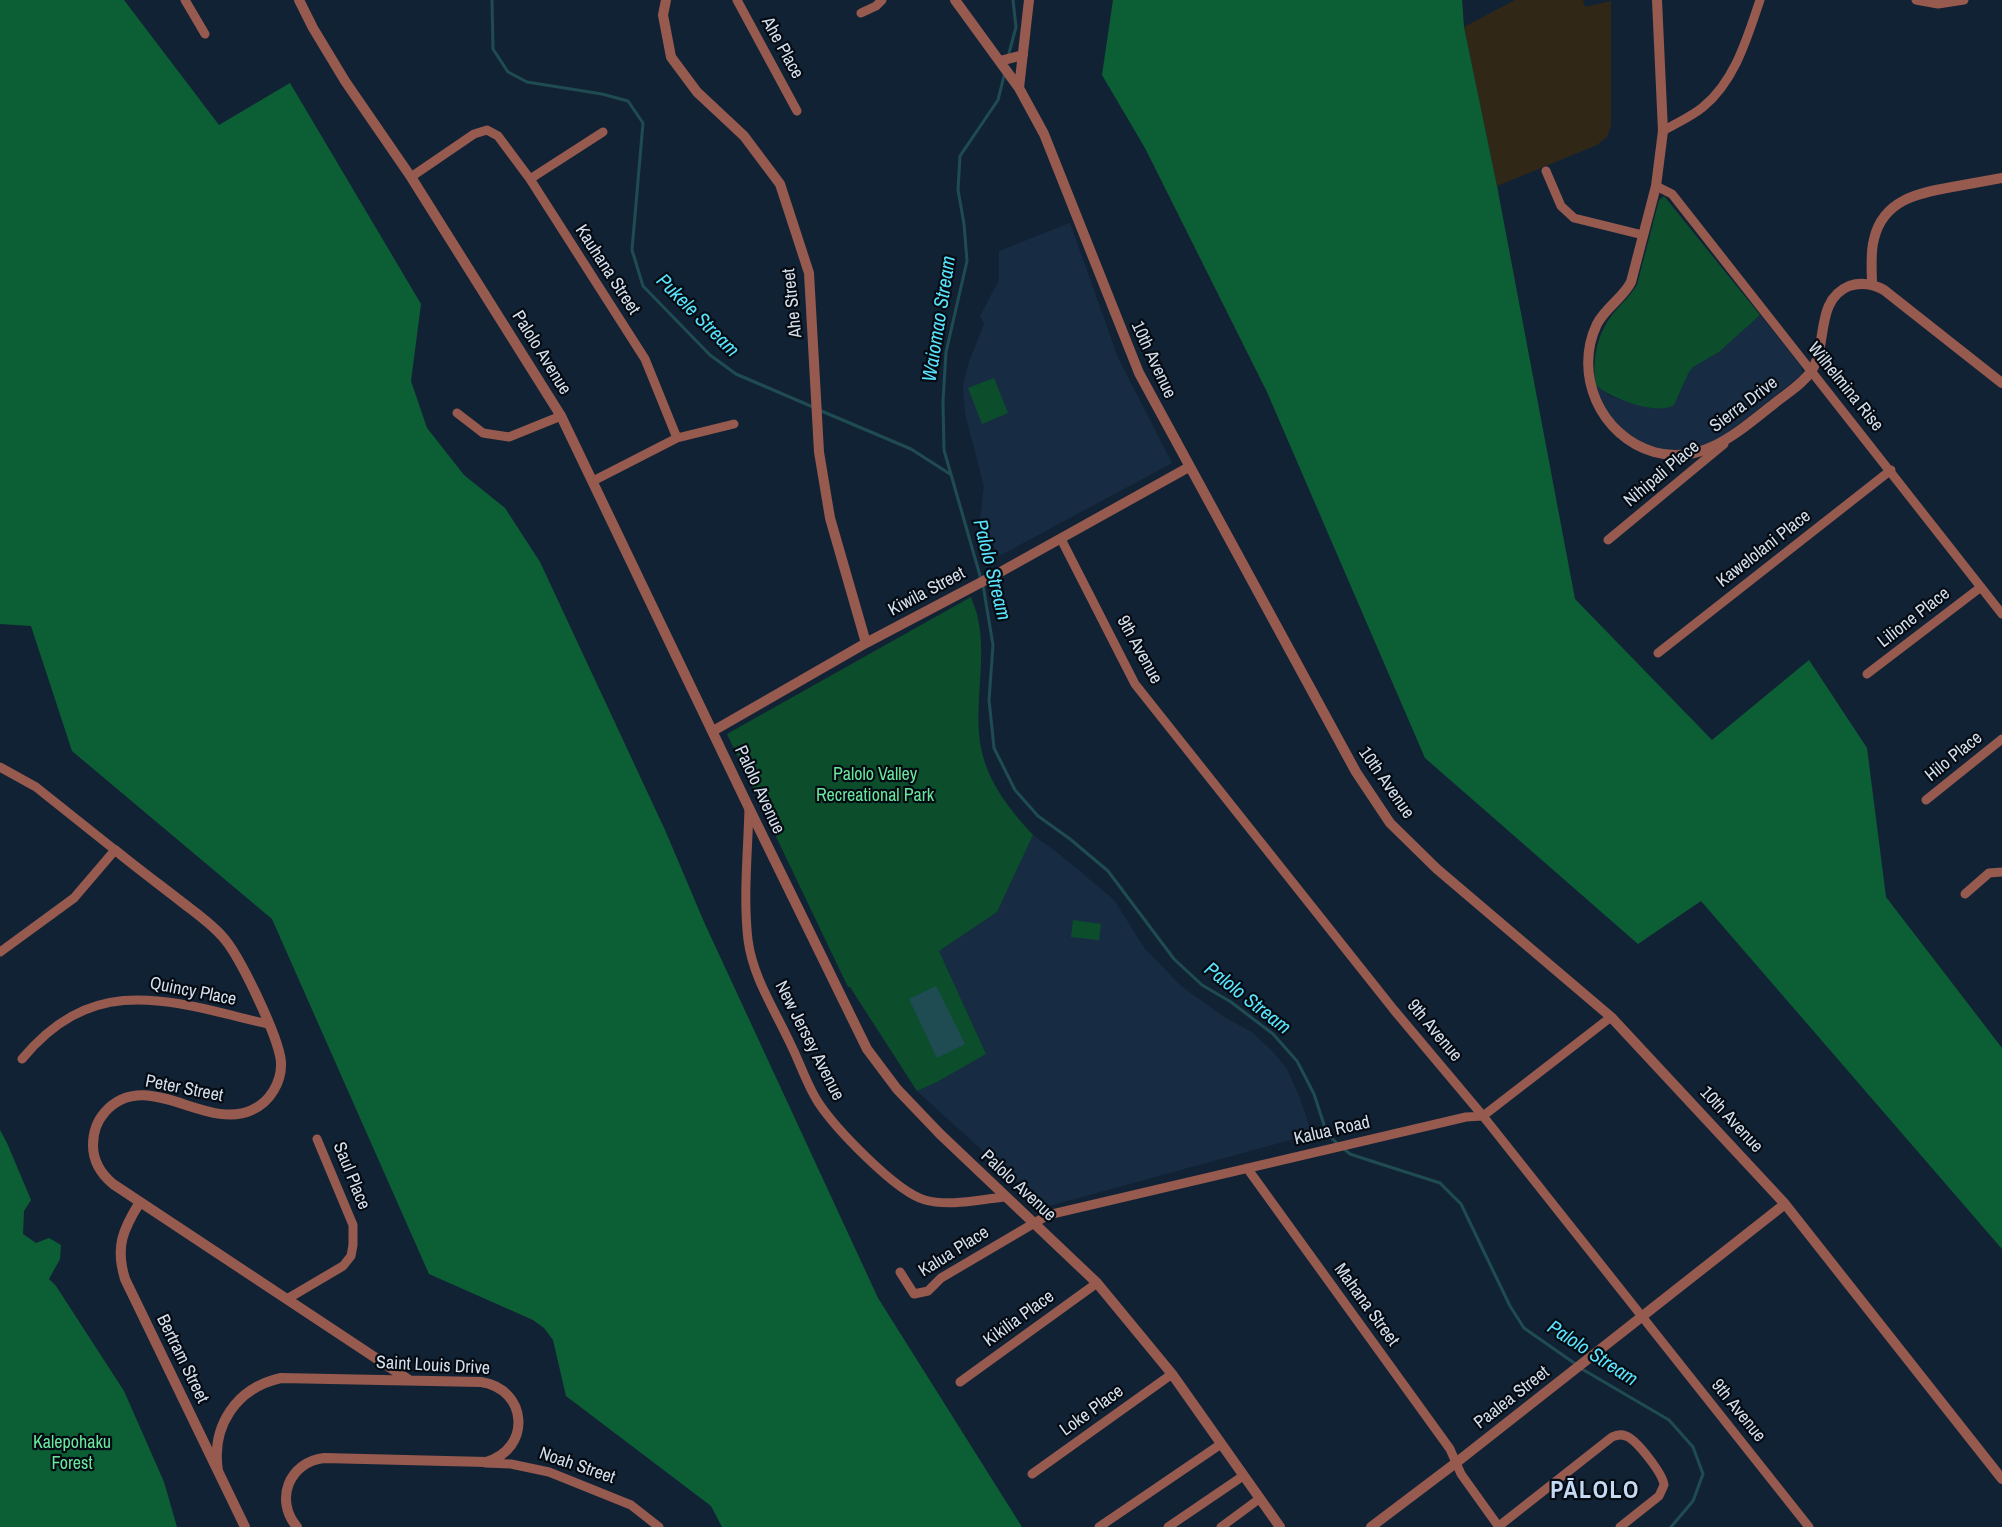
<!DOCTYPE html>
<html>
<head>
<meta charset="utf-8">
<style>
	body { margin:0 }
	canvas { display:block; background:#122235 }
</style>
</head>
<body>
<canvas width="2002" height="1527"></canvas>
<script>
const g = document.querySelector('canvas').getContext('2d');
g.lineJoin = 'round';
function paint(path, color) {
  g.fillStyle = color;
  g.fill(path, 'evenodd');
}
function strokePath(path, color, width, dash) {
  g.strokeStyle = color;
  g.lineWidth = width;
  g.lineCap = dash ? 'butt' : 'round';
  g.setLineDash(dash || []);
  g.stroke(path);
}
function drawText(font, color, halo, rows, align = 'center') {
  g.font = font + ' "Archivo Narrow",sans-serif';
  g.lineWidth = 4.5;
  g.setLineDash([]);
  g.textBaseline = 'middle';
  g.strokeStyle = halo;
  g.fillStyle = color;
  for (const [text, x, y, turn = 0] of rows) {
    g.save();
    g.translate(x, y);
    g.rotate((+turn || 0) * Math.PI / 180);
    g.textAlign = isNaN(turn) ? turn : align;
    if (halo) g.strokeText(text, 0, 0);
    g.fillText(text, 0, 0);
    g.restore();
  }
}
const commercial = new Path2D(`
	M1515 0H1583L1585 7 1611 1V126L1607 137 1597 145 1497 186 1464 27Z`);
const built = new Path2D(`
	M1070 223 1118 358 1172 463 999 556 980 520 984 487 965 413 963 385 969 362 984 324 980 316 999 280V251Z
	M1760 315 1801 366 1802 373 1799 377 1726 434 1709 444 1681 450 1662 449 1643 443 1627 433 1612 419 1602 403 1595 384 1610 396 1627 402 1677 399 1689 372 1693 367 1719 352Z
	M1033 835 1059 854 1114 900 1145 949 1181 986 1224 1017 1252 1032 1273 1052 1287 1069 1299 1096 1312 1134 1045 1207 917 1091 937 1082 986 1054 939 951 997 912Z`);
const green = new Path2D(`
	M1664 196 1760 315 1719 352 1693 367 1689 372 1674 405C1658 416 1608 398 1595 384 1593 359 1596 336 1612 315 1620 305 1630 296 1637 285L1659 200Z
	M994 378 1008 413 982 424 968 388Z
	M971 597C973 604 977 612 978 619 987 661 973 706 981 748 988 783 1010 810 1033 835L997 912 939 951 986 1054 937 1082 917 1091 850 987H848L727 734Z
	M1073 920 1101 924 1099 940 1071 937Z`);
const forest = new Path2D(`
	M0 0H124L219 125 290 83 421 304 411 381 427 428 464 475 505 508 540 562 665 830 704 922 878 1298 1022 1527H722L711 1506 566 1396 553 1340 544 1328 533 1320 429 1274 272 919 72 751 31 626 0 624Z
	M1113 0H1462L1464 27 1497 186 1575 599 1712 740 1809 660 1867 748 1886 897 2002 1048V1249L1701 901 1638 944 1425 758 1267 392 1145 148 1102 75Z
	M0 1130 7 1143 31 1200 24 1211 23 1234 36 1243 49 1238 61 1245 60 1259 49 1279 56 1286 124 1391 164 1482 177 1527H0Z`);
const water = new Path2D(`
	M936 986 965 1044 937 1058 909 999Z`);
const stream = new Path2D(`
	M492 0 493 49 508 72 527 82 602 94 628 101 643 123 632 250 643 286 710 355 736 374 813 407
	M1008 57 1016 27 1013 0
	M819 410 911 449 950 474
	M981 579 944 450 943 401 946 352 967 261 964 224 958 190 960 156 998 100 1005 72
	M983 585 993 645 989 700 994 748 1015 790 1038 816 1070 839 1108 871 1174 959 1202 985 1231 1002 1273 1034 1297 1061 1314 1094 1327 1134 1339 1145
	M1344 1149 1350 1154 1365 1159 1440 1183 1461 1204 1510 1306 1524 1328 1577 1365
	M1582 1369 1669 1420 1693 1447 1703 1474 1693 1501 1671 1527`);
const minor = new Path2D(`
	M185 0 205 34
	M737 0 797 111
	M1916 0 1938 4 1964 0
	M861 13 876 6 882 0
	M1663 131C1676 123 1691 117 1703 107 1735 81 1747 38 1760 0
	M1546 171 1561 206 1574 218 1643 235
	M411 177 474 134 487 130 498 136 530 179 645 359 677 438 593 481
	M530 179 603 132
	M1656 186 1672 194 2002 614
	M457 413 483 433 509 437 561 416
	M677 438 734 424
	M1061 539 1135 684 1394 1010 1483 1116 1809 1527
	M1608 540 1724 444
	M1658 653 1891 470
	M1867 674 1981 587
	M0 767 36 787 115 850 74 898 0 952
	M1926 800 2002 739
	M749 808C748 851 743 897 748 940 753 978 775 1010 791 1045 800 1063 807 1085 818 1102 835 1128 896 1192 925 1200 950 1207 981 1199 1006 1197
	M1965 894 1989 873 2002 872
	M22 1059C96 970 172 1002 268 1024
	M1247 1168 1450 1449 1461 1474 1499 1527
	M900 1272 914 1294 928 1291 941 1278 1048 1215 1466 1117 1483 1116 1611 1017
	M287 1299 343 1266 351 1256 353 1245V1225L317 1139
	M960 1382 1097 1283
	M485 1463 511 1464 549 1472 631 1505 659 1527
	M1032 1474 1172 1374
	M1499 1526 1612 1437C1616 1435 1621 1434 1626 1436 1637 1440 1663 1474 1664 1485L1659 1496 1620 1527
	M1099 1527 1221 1444
	M1168 1527 1243 1476
	M1221 1527 1259 1499`);
const tertiary = new Path2D(`
	M299 0 313 28 345 81 411 177 561 416 749 808 867 1049 897 1089 940 1134 1097 1283 1172 1374 1280 1527
	M666 0 663 15 671 57 697 92 744 136 780 184 809 273 819 452 830 518 866 643
	M955 0 1019 88 1044 134 1139 373 1356 772 1390 823 1437 869 1611 1017 1785 1204 2002 1479
	M1657 0 1663 131 1656 186 1631 282C1623 298 1606 307 1597 324 1573 374 1600 436 1654 452 1703 466 1739 431 1775 403 1787 393 1803 384 1812 370 1828 344 1815 300 1849 286 1861 282 1873 284 1884 290L2002 383
	M1000 61 1023 55
	M1019 88 1029 0
	M1872 285C1872 270 1870 253 1874 239 1883 200 1918 193 1952 187 1969 184 1985 181 2002 178
	M713 731 866 643 995 575 1189 467
	M115 850C137 868 160 885 183 903 196 913 210 923 221 935 239 953 279 1038 281 1062 282 1082 270 1102 252 1110 206 1132 146 1066 105 1112 97 1121 93 1133 93 1145 93 1161 101 1174 113 1184L409 1380
	M140 1202C123 1229 115 1247 125 1279L245 1527
	M218 1471C211 1426 236 1388 281 1378L481 1382C528 1389 532 1449 486 1462L324 1458C289 1462 274 1500 297 1527
	M1371 1527 1457 1462 1785 1204`);
const streetNames = [
	["Ahe Place",782,48,61],
	["Kauhana Street",607,270,57],
	["Ahe Street",793,303,-96],
	["Palolo Avenue",541,353,58],
	["10th Avenue",1153,360,65],
	["Wilhelmina Rise",1845,387,51],
	["Sierra Drive",1744,405,-37],
	["Nihipali Place",1662,474,-40],
	["Kawelolani Place",1764,549,-38],
	["Kiwila Street",927,592,-28],
	["Lilione Place",1914,618,-38],
	["9th Avenue",1139,650,61],
	["Hilo Place",1954,757,-39],
	["10th Avenue",1386,783,55],
	["Palolo Avenue",759,790,65],
	["Quincy Place",193,992,11],
	["9th Avenue",1434,1031,50],
	["New Jersey Avenue",809,1041,63],
	["Peter Street",184,1089,11],
	["10th Avenue",1731,1120,47],
	["Kalua Road",1332,1131,-13],
	["Saul Place",351,1176,68],
	["Palolo Avenue",1018,1186,43],
	["Kalua Place",954,1252,-32],
	["Mahana Street",1366,1305,54],
	["Kikilia Place",1019,1319,-36],
	["Bertram Street",182,1359,64],
	["Saint Louis Drive",433,1366,3],
	["Paalea Street",1512,1398,-38],
	["Loke Place",1092,1411,-36],
	["9th Avenue",1738,1411,51],
	["Noah Street",577,1466,19]
];
const parkNames = [
	["Palolo Valley",875,775],
	["Recreational Park",875,796],
	["Kalepohaku",72,1443],
	["Forest",72,1464]
];
const waterNames = [
	["Pukele Stream",697,316,45],
	["Waiomao Stream",940,319,-81],
	["Palolo Stream",991,570,76],
	["Palolo Stream",1247,999,38],
	["Palolo Stream",1592,1354,33]
];
const districtNames = [
	["PĀLOLO",1595,1492]
];
paint(commercial, '#302717');
paint(built, '#172c43');
paint(green, '#0c4e2c');
paint(forest, '#0c5e35');
paint(water, '#1f4b53');
strokePath(stream, '#1f4b53', 3);
strokePath(minor, '#975a4e', 9);
strokePath(tertiary, '#975a4e', 10);
drawText('18px', '#d5dfec', '#050b13', streetNames);
drawText('18px', '#69e79d', '#050b13', parkNames);
drawText('italic 20px', '#58e4fd', '#050b13', waterNames);
g.letterSpacing = '1.5px';
drawText('bold 24px', '#c4d9f3', '#050b13', districtNames);
g.letterSpacing = '0px';
</script>
</body>
</html>
